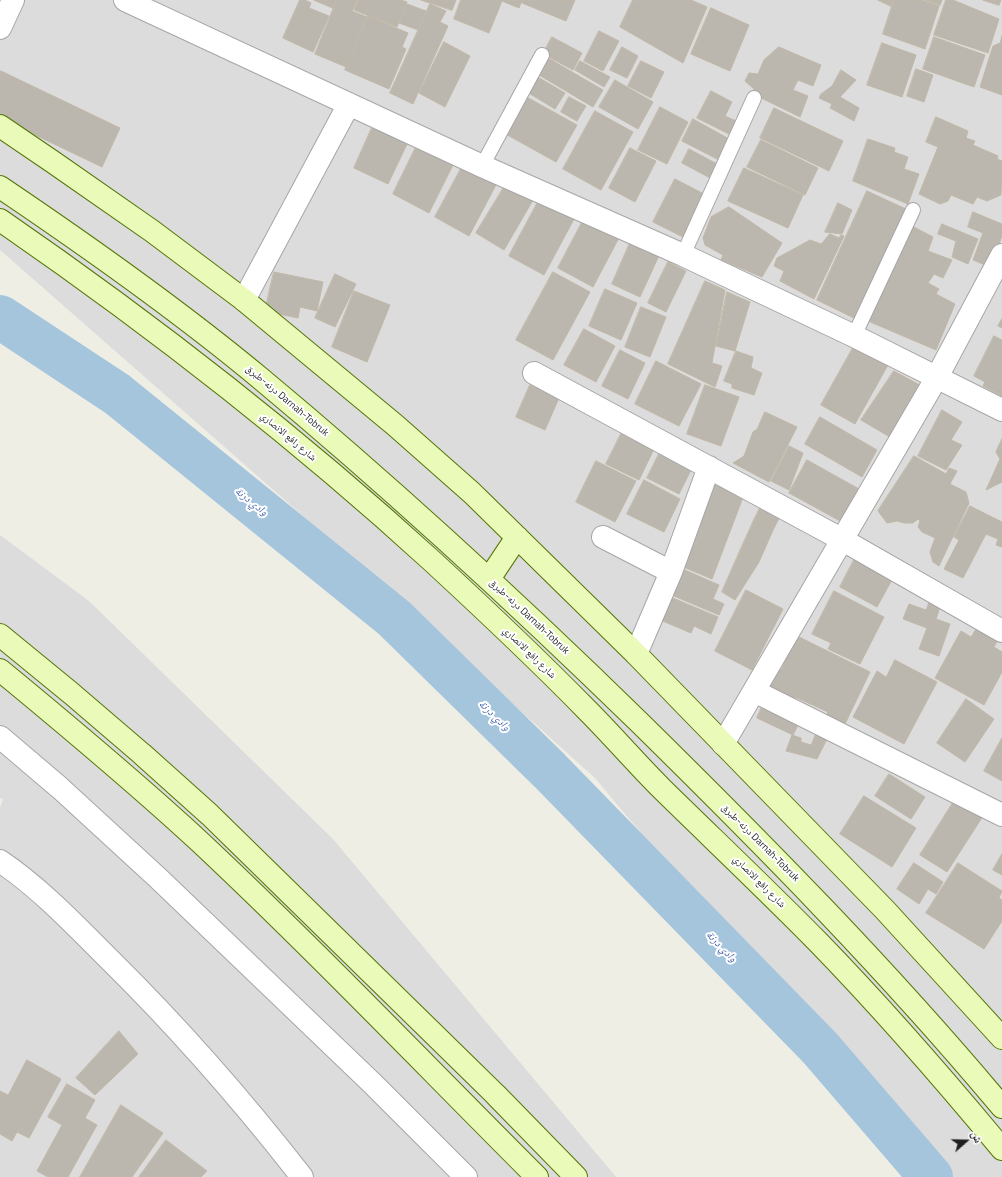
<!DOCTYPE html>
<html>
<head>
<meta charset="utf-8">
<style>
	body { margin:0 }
	#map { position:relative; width:1002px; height:1177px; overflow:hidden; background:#efeee5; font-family:"Titillium Web","Noto Naskh Arabic",sans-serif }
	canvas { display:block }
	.north { position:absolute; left:946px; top:1121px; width:40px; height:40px; -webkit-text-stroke:3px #fff; paint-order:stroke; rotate:70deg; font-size:11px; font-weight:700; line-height:16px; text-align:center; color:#1f1f1f }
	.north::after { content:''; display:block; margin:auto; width:14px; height:18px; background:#1f1f1f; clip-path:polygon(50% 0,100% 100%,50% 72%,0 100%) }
</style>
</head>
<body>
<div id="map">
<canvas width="1002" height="1177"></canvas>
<div class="north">ش</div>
</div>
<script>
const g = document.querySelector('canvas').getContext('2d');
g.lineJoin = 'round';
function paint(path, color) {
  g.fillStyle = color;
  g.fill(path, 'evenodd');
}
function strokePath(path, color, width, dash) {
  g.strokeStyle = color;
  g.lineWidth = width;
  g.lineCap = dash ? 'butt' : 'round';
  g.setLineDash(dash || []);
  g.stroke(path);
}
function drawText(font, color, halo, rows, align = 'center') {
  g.font = font + ' "Titillium Web","Noto Naskh Arabic",sans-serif';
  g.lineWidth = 4;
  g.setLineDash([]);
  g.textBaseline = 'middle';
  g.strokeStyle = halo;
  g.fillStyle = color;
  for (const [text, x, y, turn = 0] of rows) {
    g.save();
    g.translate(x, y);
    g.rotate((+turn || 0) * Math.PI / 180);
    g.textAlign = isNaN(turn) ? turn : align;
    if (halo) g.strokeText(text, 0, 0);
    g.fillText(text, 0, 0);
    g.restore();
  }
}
const residential = new Path2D(`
	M0 0H1002V1177H923L881 1120 595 778 343 551 0 250Z
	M0 535 89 601 333 839 616 1177H0V808L3 799 0 798Z`);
const river = new Path2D(`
	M0 317 117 394 394 618 550 771 820 1048 931 1177`);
const building = new Path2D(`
	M300 0H305L311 3 309 8 329 16 313 52 283 38Z
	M314 0H337L333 8Z
	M337 0H357L352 11 367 17 346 67 315 54Z
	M358 0H401L407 2 397 27 354 10Z
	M421 0H456L452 10Z
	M461 0H522L519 8 502 1 489 33 454 19Z
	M523 0H575L566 21 522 3Z
	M633 0H691L707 7 683 63 620 27Z
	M878 0H893L891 6Z
	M894 0H921L939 6 925 49 883 34Z
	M925 0H942L940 5Z
	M946 0H953L999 19 988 53 934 35Z
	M983 0H1001L999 5Z
	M407 4 426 11 418 30 399 23Z
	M430 4 446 11 440 22 448 26 413 104 390 93Z
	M711 8 749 25 730 71 691 54Z
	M368 16 408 33 402 47 406 49 389 89 345 70Z
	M599 31 619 41 603 71 584 61Z
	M1002 36V95L980 87 993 46 1000 43Z
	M552 37 582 53 573 70 543 54Z
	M934 37 985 55 974 87 923 69Z
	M444 42 470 56 445 107 419 93Z
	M882 43 916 55 902 97 867 85Z
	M622 47 638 56 627 78 610 70Z
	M779 47 821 65 813 86 798 80 793 90 808 96 800 117 753 94 754 89 745 81 749 73 758 74 764 60Z
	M548 58 603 90 593 107 539 75Z
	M580 61 610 77 604 87 575 70Z
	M641 61 664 72 651 98 628 86Z
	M916 69 933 75 924 102 907 96Z
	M841 70 856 80 840 97 859 108 854 121 830 108 832 104 819 98 821 94 832 86Z
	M1 71 120 128 102 167 0 118V74Z
	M536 76 565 93 555 109 527 92Z
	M615 80 653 102 638 129 599 107Z
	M711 91 732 102 725 116 736 121 729 134 697 118Z
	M523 95 577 125 556 162 502 132Z
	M569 97 586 106 577 121 561 112Z
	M660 107 688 122 667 164 638 150Z
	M774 108 843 141 829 171 760 138Z
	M595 111 633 132 601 190 563 169Z
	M936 117 968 131 966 138 975 141 973 145 998 156 997 159 1002 161 1001 195 987 201 977 197 973 204 951 195 948 201 940 204 919 194 938 147 926 142Z
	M693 119 731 140 721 161 682 141Z
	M375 121 410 138 388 184 354 168Z
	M868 139 895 148 894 152 908 157 904 169 919 174 908 204 853 181Z
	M761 140 818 168 805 195 747 167Z
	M419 141 456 159 429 213 393 194Z
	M630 148 656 161 635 202 609 188Z
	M689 149 719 165 712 179 682 163Z
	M463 165 497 183 469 236 435 217Z
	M744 168 803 195 788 228 728 201Z
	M675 179 704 194 683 237 653 222Z
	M506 184 533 200 504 250 476 233Z
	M867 191 908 210 858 320 817 300Z
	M539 200 574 219 544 275 509 256Z
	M838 203 852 210 842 234 825 232Z
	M729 207 782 243 762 277 721 260 723 255 705 245 703 238 711 217Z
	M973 212 1002 224V236L990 267 973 260 983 233 968 227Z
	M587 213 622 232 593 287 558 268Z
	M942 224 978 239 968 264 952 257 956 241 938 234Z
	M912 226 933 237 928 251 952 260 943 278 934 274 928 283 939 289 936 294 955 304 936 350 868 321Z
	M830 234 839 238 841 235 844 236 814 299 780 281 784 271 774 266 777 258 810 240 821 244Z
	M633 236 662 249 640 297 612 284Z
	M668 262 686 271 666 312 648 303Z
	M274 272 323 282 317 311 300 307 298 318 265 311Z
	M553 272 590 292 553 360 516 340Z
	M335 274 356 284 335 327 315 318Z
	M705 281 725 290 712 363 722 366 715 387 668 364Z
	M605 289 637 303 621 340 589 326Z
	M354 291 390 305 367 362 332 347Z
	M727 292 750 302 735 351 716 346Z
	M641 307 666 317 650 357 625 347Z
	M1002 319V328L998 326Z
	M584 329 615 346 596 382 564 365Z
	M994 336 1002 340V396L983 386 985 382 974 376Z
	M854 346 888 365 855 424 821 405Z
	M620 350 645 363 628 399 602 386Z
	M736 351 753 357 751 368 762 373 754 395 732 388V384L724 381Z
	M656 361 701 384 679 426 635 404Z
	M894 371 927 389 895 440 861 420Z
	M530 385 559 398 545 430 516 417Z
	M705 385 739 397 721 446 687 434Z
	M942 410 962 422 951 440 962 445 946 470 918 456Z
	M765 412 797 427 769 482 733 463 744 456 753 432 757 429Z
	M820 417 877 450 862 477 805 444Z
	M624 428 656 445 639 480 606 464Z
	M1002 439V482L986 490 1000 459 996 452Z
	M663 446 695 462 679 494 647 478Z
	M789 446 803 453 789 490 771 481Z
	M914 456 946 474 949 468 957 471 950 484 966 492 969 503 939 566 933 562 930 552 935 538 922 532 918 527 920 521 918 519 913 523H904L897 521 887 523 878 511Z
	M807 460 859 489 842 522 789 493Z
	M596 461 636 481 615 522 576 502Z
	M712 473 745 492 712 579 681 566Z
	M644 480 680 499 664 532 627 514Z
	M765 498 784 509 774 528 755 518Z
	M970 506 1002 522V547L996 545 998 539 986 534 963 578 944 569 959 540 954 537Z
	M755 518 774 528 759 562 740 551Z
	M740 551 759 562 735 600 722 592Z
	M855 558 893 578 877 607 840 587Z
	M678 567 719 585 713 599 724 604 719 615 667 593Z
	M746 590 783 609 752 670 715 651Z
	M834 591 884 617 860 664 828 649 831 643 812 634Z
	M668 596 718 617 711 634 694 626 691 633 658 619Z
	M930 600 941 604 936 619 950 624 939 656 919 649 927 628 903 619 909 604 926 610Z
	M981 621 1002 633 994 647 1002 652V672L984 705 935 678 961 631 971 637Z
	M797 636 870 672 844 726 825 717 828 712 795 697 793 701 769 689 778 669 781 670Z
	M895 660 937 682 904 744 853 717 877 671 886 677Z
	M966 699 994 719 965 762 937 743Z
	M764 702 801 719 793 735 757 718Z
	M816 734 827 739 817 759 786 751 792 735 801 738V742L811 745Z
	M1002 738V781L984 771Z
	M889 774 925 797 911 819 875 796Z
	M864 796 916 828 892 867 840 834Z
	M956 798 983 816 947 872 920 855Z
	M1002 854V875L993 870Z
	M914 863 943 882 936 894 928 889 919 904 897 889Z
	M958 863 1002 891 999 898 1002 900V921L984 949 926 913Z
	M119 1031 138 1054 95 1095 76 1078Z
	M27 1060 61 1079 29 1138 17 1132 12 1141 0 1134V1091L8 1095Z
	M67 1084 95 1100 85 1118 97 1125 68 1177H48L37 1171 62 1125 48 1117Z
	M121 1105 163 1133 132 1177H80Z
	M166 1140 207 1171 201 1177H139Z`);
const lane = new Path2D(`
	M482 166 542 55
	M683 255 754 98
	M854 336 913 210`);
const street = new Path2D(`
	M125 0 482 166 683 255 854 336 1002 410
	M0 28 13 0
	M244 300 349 104
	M534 373 841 539 1002 631
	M603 537 671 572
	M636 654 671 572 709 467
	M754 691 1002 815
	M0 737 60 788 158 878 373 1084 466 1177
	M723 744 937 377 1002 255
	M0 861C40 888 74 924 108 958 178 1027 242 1100 302 1177`);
const secondary = new Path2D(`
	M0 126 53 162 152 231 244 300 395 425 472 493 636 654 885 910 1002 1038
	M0 187C89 247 177 309 260 378 391 487 518 604 640 723 766 847 889 972 1002 1107
	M0 220C151 324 296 437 432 561 484 609 536 658 586 709 612 735 636 763 662 789 714 840 768 891 819 943 883 1009 943 1078 1002 1149
	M489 579 517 537
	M0 635 72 694 142 754 210 815 495 1094 576 1177
	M0 670C68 726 135 782 200 842 315 950 425 1065 537 1177`);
const streetNames = [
	["درنه-طبرق Darnah-Tobruk",287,401,40],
	["شارع رافع الانصاري",288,437,40],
	["درنه-طبرق Darnah-Tobruk",529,617,43],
	["شارع رافع الانصاري",529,653,44],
	["درنه-طبرق Darnah-Tobruk",760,843,45],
	["شارع رافع الانصاري",759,882,45]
];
const waterNames = [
	["وادي درنة",251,502,39],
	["وادي درنة",494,716,44],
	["وادي درنة",721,947,46]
];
paint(residential, '#dddcdc');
strokePath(river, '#a5c5dd', 44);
paint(building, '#bcb7ae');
strokePath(building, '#c1b8a7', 1);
strokePath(lane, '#a6a6a6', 16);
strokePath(street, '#a6a6a6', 24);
strokePath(secondary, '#537605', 24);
strokePath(lane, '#fff', 14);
strokePath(street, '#fff', 22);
strokePath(secondary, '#e9fab9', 22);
drawText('10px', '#1f1f1f', '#fff', streetNames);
drawText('italic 11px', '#4b68af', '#fff', waterNames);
</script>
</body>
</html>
